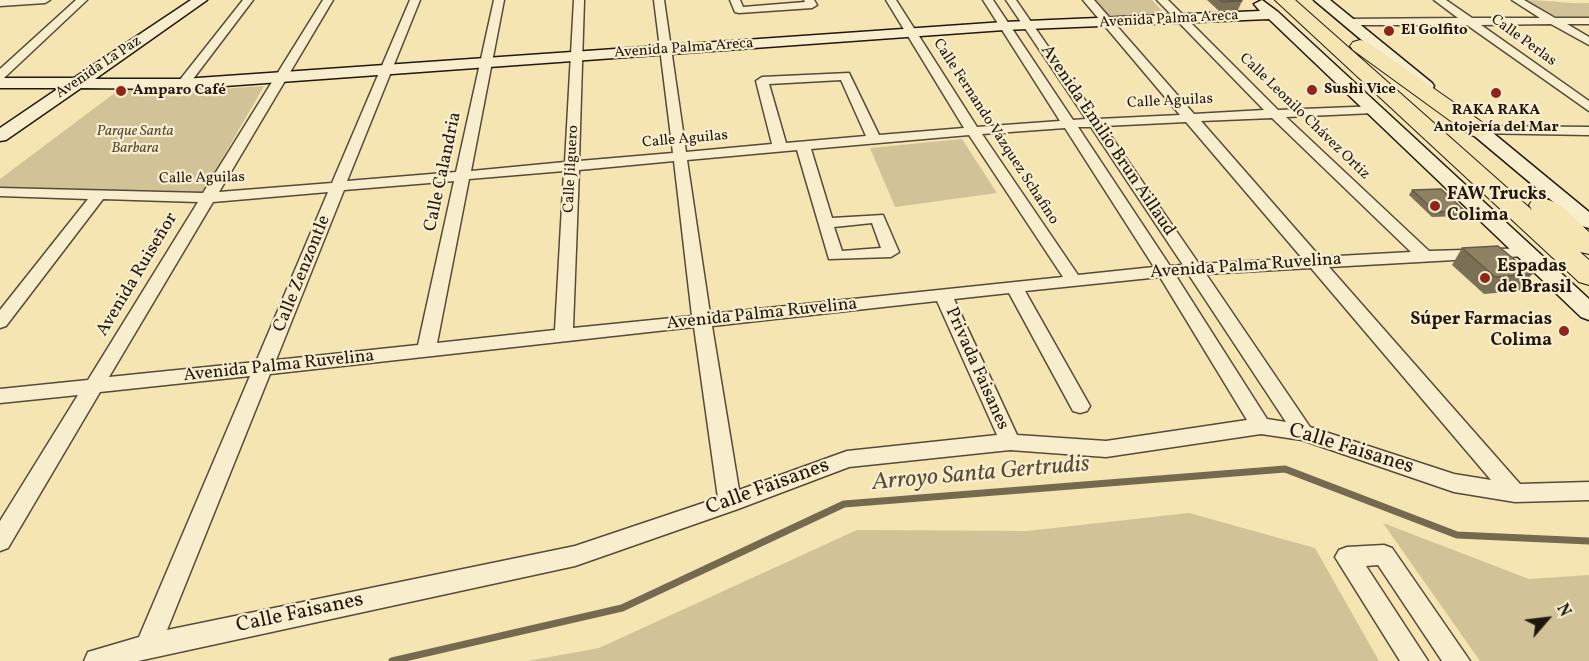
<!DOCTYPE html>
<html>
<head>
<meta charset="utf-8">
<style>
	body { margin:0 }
	#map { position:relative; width:1589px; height:661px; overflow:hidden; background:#f5e5b3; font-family:Vollkorn,serif }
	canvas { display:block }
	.north { position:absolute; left:1517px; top:589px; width:60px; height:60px; -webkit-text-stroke:4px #f8eece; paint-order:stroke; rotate:62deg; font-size:16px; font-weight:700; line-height:24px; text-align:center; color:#21170f }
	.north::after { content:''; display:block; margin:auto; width:21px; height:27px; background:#21170f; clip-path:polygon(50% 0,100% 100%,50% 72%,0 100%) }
</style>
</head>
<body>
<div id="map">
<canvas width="1589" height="661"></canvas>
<div class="north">N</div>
</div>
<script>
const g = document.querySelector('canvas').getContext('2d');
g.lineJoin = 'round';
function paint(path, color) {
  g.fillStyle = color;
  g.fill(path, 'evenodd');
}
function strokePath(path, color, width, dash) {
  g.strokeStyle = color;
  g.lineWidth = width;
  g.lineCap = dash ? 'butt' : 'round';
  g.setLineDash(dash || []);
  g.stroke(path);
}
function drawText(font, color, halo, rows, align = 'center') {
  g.font = font + ' Vollkorn,serif';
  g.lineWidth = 4.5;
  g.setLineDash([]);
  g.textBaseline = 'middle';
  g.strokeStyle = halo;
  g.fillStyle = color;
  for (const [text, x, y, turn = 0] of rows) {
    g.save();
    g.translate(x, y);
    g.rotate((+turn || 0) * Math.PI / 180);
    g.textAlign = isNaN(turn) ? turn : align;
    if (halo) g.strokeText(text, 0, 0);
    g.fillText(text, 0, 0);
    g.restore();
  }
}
const green = new Path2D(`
	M1094 0H1152L1165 14 1110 19Z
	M1524 0C1547 0 1567 4 1589 3V18H1559Z
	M264 86 202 194 0 187V179L120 89 163 93Z
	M962 139 997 193 895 207 870 148Z
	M1189 513 1315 548 1379 661H528L599 648 857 530 1027 531Z
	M1383 523 1529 579 1589 575V661H1480Z`);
const stream = new Path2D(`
	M392 661 622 608 844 504 1285 469 1457 535 1589 541`);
const street = new Path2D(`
	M0 0H50L45 3 0 6Z
	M76 0H87L4 78 0 79V69Z
	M243 0H253L187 87H179L177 84 179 81Z
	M323 0H333L219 192 332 183 410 0H420L347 181 456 172 494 0H504L471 171 565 162 574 0H584L579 161 673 153 654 0H664L686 152 772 144 756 81 762 77 849 73 879 135 964 128 886 0H896L977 127 1060 121 983 0H993L1073 120 1086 119 1006 0H1016L1098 119 1180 115 1083 0H1094L1194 114 1264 110 1157 0H1168L1278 110 1379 106 1380 109 1379 112 1374 113 1286 117 1429 251 1532 248 1534 251 1526 256 1329 267 1520 484 1589 482V500L1515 502 1454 492 1302 440 1261 434 1106 457 1010 450 849 467 738 509 575 566 138 661H84L88 652 139 637 250 376 100 392 8 548 0 551V521L78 395 0 403V389L88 380 198 202 103 199 6 326 0 328V310L88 199 0 196V188L203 193ZM841 80 866 136 786 143 769 84ZM1272 118 1411 252 1320 257 1201 121ZM1186 122 1302 258 1199 264 1104 126ZM1078 127H1091L1183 265 1170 266ZM1065 128 1154 267 1078 275 982 134ZM969 135 1063 277 710 314 687 160 797 150 829 259 891 257 899 252 883 215 832 218 811 149ZM674 161 692 316 573 328 579 170ZM564 171 555 330 437 343 469 179ZM454 181 418 345 276 360 344 190ZM328 192 256 362 109 377 213 202ZM872 223 881 248 842 251 834 227ZM1311 268 1491 480 1454 474 1310 427 1206 274ZM1189 275 1286 422 1267 419 1176 276ZM1160 277 1247 420 1106 441 1017 435 954 299 1009 293 1073 411 1080 413 1087 411 1090 406 1025 291ZM937 301 997 435 847 451 739 490 712 326ZM694 327 718 498 575 546 167 630 270 374Z
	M730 0H740L743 7 805 2 804 0H814L817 5 812 8 739 13 735 12Z
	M1434 0H1446L1472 18H1540L1512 0H1524L1555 18H1589V24H1567L1589 37V45L1551 24 1481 25 1589 101V111L1467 25H1348L1343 22 1348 19 1458 18Z
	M1478 126 1589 127V135L1473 133 1471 130Z
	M1384 545 1392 548 1470 661H1442L1378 565 1366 566 1428 661H1400L1335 557 1339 550 1347 547Z`);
const secondary = new Path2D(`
	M191 0H207L95 79H183L1004 22 1260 11 1254 4 1262 0 1278 12 1589 299V320L1581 317 1269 19 1004 30 183 89 81 88 6 140 0 141V128L59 88H0V78H74Z
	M1314 0H1330L1432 83 1434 86 1432 89H1420Z
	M1459 109 1465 110 1589 212V228L1582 226 1453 118 1450 114 1453 110Z`);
const highway = new Path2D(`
	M1275 0H1295L1532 210 1529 205 1533 199C1555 194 1573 218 1589 232V254L1580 252 1589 260V285L1579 282Z
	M1360 40 1367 42 1486 125 1490 130 1486 135 1478 137 1470 135 1353 50 1350 46 1353 42Z`);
const wall = new Path2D(`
	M1207 0H1241L1242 1 1238 10 1219 11Z
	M1412 190 1465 211 1462 216 1432 217 1409 195Z
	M1462 248 1532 274 1519 291 1484 294 1452 265Z`);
const building = new Path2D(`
	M1220 0H1241L1242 1 1222 2Z
	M1441 189 1465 211 1436 212 1412 190Z
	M1498 246 1532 274 1495 277 1462 248Z`);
const markers = [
	[1389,31,6,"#8f2418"],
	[1312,90,6,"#8f2418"],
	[121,91,6,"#8f2418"],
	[1496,93,6,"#8f2418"],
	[1435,206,6,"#8f2418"],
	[1485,278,6,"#8f2418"],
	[1564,331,6,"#8f2418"]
];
const farStreetnames = [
	["Avenida Palma Areca",1169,20,-3],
	["Calle Perlas",1523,41,36],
	["Avenida Palma Areca",684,49,-4],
	["Avenida La Paz",99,68,-34],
	["Calle Aguilas",1170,102,-3],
	["Calle Leonilo Chávez Ortiz",1304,117,44],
	["Calle Fernando Vázquez Schafino",995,132,57],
	["Calle Aguilas",685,140,-5],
	["Calle Jilguero",572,169,-87],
	["Calle Aguilas",202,179,-1]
];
const farPoinames = [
	["El Golfito",1401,31],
	["Sushi Vice",1324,90],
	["Amparo Café",133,91],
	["RAKA RAKA",1496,111,"center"],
	["Antojería del Mar",1496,128,"center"]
];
const farParknames = [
	["Parque Santa",135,132],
	["Barbara",135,149]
];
const streetNames = [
	["Avenida Emilio Brun Aillaud",1107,141,56],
	["Calle Calandria",444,172,-78],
	["Avenida Palma Ruvelina",1246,267,-4],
	["Calle Zenzontle",303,274,-68],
	["Avenida Ruiseñor",138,275,-59],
	["Avenida Palma Ruvelina",762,315,-6],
	["Avenida Palma Ruvelina",279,367,-6],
	["Privada Faisanes",976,369,66]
];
const poiNames = [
	["FAW Trucks",1447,196],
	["Colima",1447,217],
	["Espadas",1497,268],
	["de Brasil",1497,289],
	["Súper Farmacias",1552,321,"right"],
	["Colima",1552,342,"right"]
];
const nearStreetnames = [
	["Calle Faisanes",1351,450,17],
	["Calle Faisanes",768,488,-20],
	["Calle Faisanes",300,614,-12]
];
const nearWaternames = [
	["Arroyo Santa Gertrudis",981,475,-5]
];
paint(green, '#d1c297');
strokePath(stream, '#756950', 7);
strokePath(street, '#564a38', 3);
strokePath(secondary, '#21170f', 3);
strokePath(highway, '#21170f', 2);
paint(street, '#f8eece');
paint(secondary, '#f8eece');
paint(highway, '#f5e5b3');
paint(wall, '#7b7056');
paint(building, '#8f8264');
strokePath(building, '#645b46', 1.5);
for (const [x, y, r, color] of markers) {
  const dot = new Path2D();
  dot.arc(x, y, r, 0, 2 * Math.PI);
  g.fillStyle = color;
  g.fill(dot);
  strokePath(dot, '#f8eece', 2);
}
drawText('15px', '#21170f', '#f8eece', farStreetnames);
drawText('bold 15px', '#21170f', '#f8eece', farPoinames, 'left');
drawText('italic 15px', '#564a38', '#f8eece', farParknames);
drawText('18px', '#21170f', '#f8eece', streetNames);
drawText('bold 18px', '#21170f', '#f8eece', poiNames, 'left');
drawText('21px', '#21170f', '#f8eece', nearStreetnames);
drawText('italic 24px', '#594d3a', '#f8eece', nearWaternames);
</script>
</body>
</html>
